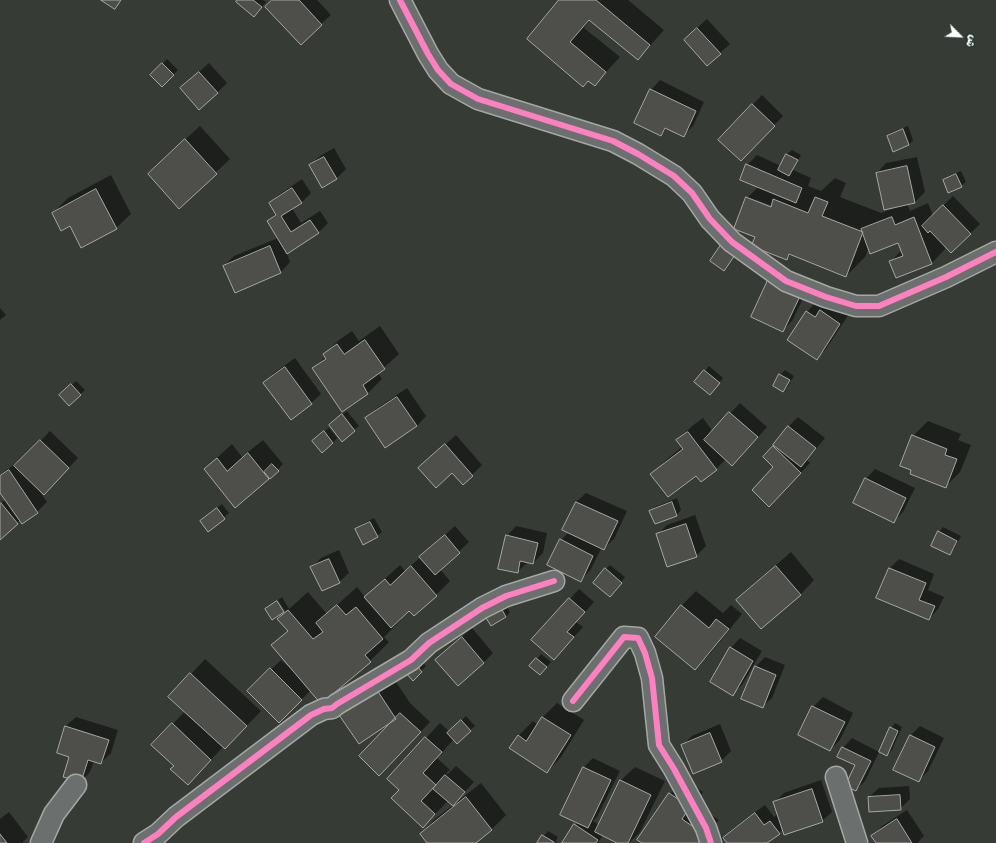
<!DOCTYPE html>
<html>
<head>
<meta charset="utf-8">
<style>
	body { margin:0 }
	#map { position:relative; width:996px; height:843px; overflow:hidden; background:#363b36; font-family:Itim,"Playpen Sans Arabic",sans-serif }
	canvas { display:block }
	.north { position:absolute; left:940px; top:16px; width:40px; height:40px; -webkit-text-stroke:3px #26332d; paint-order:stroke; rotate:114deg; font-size:11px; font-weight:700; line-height:16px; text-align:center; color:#fff }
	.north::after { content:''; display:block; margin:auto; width:14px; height:18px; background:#fff; clip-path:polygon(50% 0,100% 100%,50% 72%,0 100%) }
</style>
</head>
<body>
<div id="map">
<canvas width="996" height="843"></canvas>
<div class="north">ش</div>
</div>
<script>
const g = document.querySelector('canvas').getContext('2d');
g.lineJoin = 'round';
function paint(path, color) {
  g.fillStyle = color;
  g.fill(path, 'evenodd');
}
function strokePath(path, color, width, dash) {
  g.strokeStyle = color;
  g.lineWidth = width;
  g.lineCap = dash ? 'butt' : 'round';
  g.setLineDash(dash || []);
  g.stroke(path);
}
const shadow = new Path2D(`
	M239 0H263L266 2 254 16Z
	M273 0H317L331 15 321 24Z
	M561 0H628L664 30 638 59 590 20 584 28 620 57 594 85 528 39Z
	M707 19 730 44 720 53 695 30Z
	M167 59 178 70 162 86 152 75Z
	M209 63 227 83 217 93 181 88Z
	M660 80 704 102 693 126 683 135 667 128 661 135 651 90Z
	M762 95 783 116 750 151 719 140Z
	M200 126 230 159 179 207 163 160Z
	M908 126 913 140 909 145 888 136 892 132Z
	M334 148 346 169 336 179 310 165 320 156Z
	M792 150 801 155 793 170 811 178 808 186 821 191 835 178 846 183 840 197 881 213 897 207 877 173 886 163 917 157 925 192 915 202 907 204 910 211 928 203 933 216 953 196 980 224 951 252 944 244 945 249 931 264 891 261 902 250 898 242 869 247 865 257 846 276 791 254 787 259 756 236 747 198 759 186 747 165 757 155 781 166 787 154ZM756 200 776 207 775 209 756 202Z
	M961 171 966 182 961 186 944 181 949 176Z
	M111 175 131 214 116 228 70 225 53 213 68 198Z
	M302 179 311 193 301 203 292 208 301 223 320 211 328 223 319 232 287 253 290 262 281 272 235 291 224 266 234 256 278 238 268 221 276 213 270 203 280 194Z
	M770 279 810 284 792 321 782 331Z
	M830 301 849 314 826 349 816 358 807 312 816 302 824 307Z
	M0 308 6 315 0 320Z
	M380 326 399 354 378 373 382 379 368 393 342 411 314 368 326 356 324 354 339 340 352 331 359 341Z
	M295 358 321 394 311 403 265 383 274 373Z
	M709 366 723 378 714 389 696 382Z
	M785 370 794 376 788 386 783 391 780 375Z
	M76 381 85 390 69 405 61 395Z
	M407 388 426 416 417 426 366 419 376 409Z
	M740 403 767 427 742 455 726 459 716 469 696 474H652L666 460 682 447 677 441 692 426 703 418 713 432Z
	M347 411 359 426 354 430 335 420Z
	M798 417 825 438 807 460 810 463 779 496 775 467 764 457 775 445 789 426Z
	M928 421 961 434 958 440 971 445 960 472 945 487 913 436Z
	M329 428 337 438 333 443 318 436Z
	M50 431 78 458 53 484 38 489 47 502 37 512 22 522 20 520 0 538V504L6 499 0 491V475L19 461 20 463Z
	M456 435 482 465 463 484 452 472 429 459Z
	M263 440 283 464 269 479 205 469 232 444 242 457Z
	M875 469 915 488 903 512 893 522 866 479Z
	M586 493 627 511 614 539 604 548 602 547 590 571 580 580 561 540 569 532 576 502Z
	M677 498 681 510 677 515 655 523 651 511 655 507Z
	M222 504 229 513 208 530 201 521Z
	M695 515 706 546 696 556 658 534 667 525Z
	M374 518 382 532 377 536 357 529 361 525Z
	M455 526 469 542 440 569 450 581 436 595 410 610 400 618 401 620 384 637 389 642 370 661 311 690 279 722 249 691 281 660 295 673 296 672 273 645 288 630 279 619 288 610 285 611 278 600 282 597 289 609 308 592 327 614 357 587 365 597 400 565 405 571Z
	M516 526 547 533 543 553 533 563H527L517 572 507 536Z
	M943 527 961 536 954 549 950 554 939 532Z
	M339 550 349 573 339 582 312 567 321 558Z
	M791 552 814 580 800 595 737 600 752 586Z
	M899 559 934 574 928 590 944 597 938 609 929 619 890 568Z
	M610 565 625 577 614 591 606 569Z
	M579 589 594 602 576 622 583 627 563 649 533 640Z
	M696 591 723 613 731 605 742 614 709 655 695 669 656 637 682 605Z
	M503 600 510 612 506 617 491 625Z
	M472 628 493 653 483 663 436 660Z
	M740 638 762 651 742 685 732 694 731 648Z
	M541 654 551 662 545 669 531 666Z
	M765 657 785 665 772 698 762 707 755 667Z
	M419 658 426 666 413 679Z
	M205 659 261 711 239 734 223 747 202 769 175 766 173 724 185 711 170 697Z
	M390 673 410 703 430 722 379 775 396 719 339 712Z
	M823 697 853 713 840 740 830 750 799 734 813 707Z
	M557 703 584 720 561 757 547 772 518 736 533 721 538 725 543 717Z
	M466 716 475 726 470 730 454 739 437 758 450 770 446 773 448 774 456 766 474 782 456 801 457 802 481 783 506 815 492 829 474 843H428L421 834 435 819 453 805 448 801 423 826 400 790 388 779 440 723 450 732Z
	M76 717 118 730 111 753 101 763 94 761 90 772 81 781 71 756 66 726Z
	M895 723 902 727 892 750 887 755 891 728Z
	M720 724 731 751 721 761 682 746 692 736Z
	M920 726 944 738 928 771 918 781 911 735Z
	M852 738 879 752 865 781 856 790V765L843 748Z
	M593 758 620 771 597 817 593 821 599 825 620 781 635 767 665 781 640 832 629 843H619L603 835 598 843H564L578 822 561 814 584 767Z
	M684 780 703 792 695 804 719 820 712 830 724 838 721 843H644L670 794Z
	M821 780 832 812 822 821 783 829 766 843H729L725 838 734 828 765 805 774 817 778 814 774 803 784 793Z
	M909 786 910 799 900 809 869 797 879 788Z
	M907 810 924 836 917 843H877L873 836 882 826Z
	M9 812 28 837 22 843H0V819Z
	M548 831 558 837 555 843H538Z`);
const building = new Path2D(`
	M101 0H121L115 9Z
	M237 0H253L262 7 254 17 236 2Z
	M272 0H299L322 25 301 45 265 7Z
	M559 0H596L650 45 638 60 589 20 570 42 606 72 595 86 588 81 583 87 527 39Z
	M697 28 721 54 707 66 684 40Z
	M162 63 174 75 162 87 150 75Z
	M199 72 218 93 199 110 180 88Z
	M650 89 696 111 684 137 665 128 661 136 634 123Z
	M752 104 775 126 741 161 718 140Z
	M903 129 909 145 893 152 887 136Z
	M185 139 217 174 179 209 148 174Z
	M786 154 798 160 789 176 778 170Z
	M324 157 337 179 322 188 309 165Z
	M746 164 802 188 796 203 740 180Z
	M907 166 915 203 884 210 876 173Z
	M956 174 962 187 948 193 943 180Z
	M292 188 302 203 281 216 291 232 310 220 319 233 287 254 267 221 276 215 269 203Z
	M96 189 117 229 81 248 70 226 61 231 52 213Z
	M746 197 771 207 773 199 808 213 815 197 828 202 822 216 863 232 846 277 789 254 787 260 751 246 755 237 734 229Z
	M943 205 971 234 951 253 930 231 928 233 922 226Z
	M892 217 895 225 914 217 932 264 896 278 889 261 903 256 898 243 870 254 861 229Z
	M721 245 735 255 724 271 710 261Z
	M270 246 281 273 235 293 223 266Z
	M769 278 801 294 783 332 751 317Z
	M820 310 840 324 817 360 787 340 806 311 815 317Z
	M365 340 385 369 363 385 368 394 342 412 312 368 326 359 323 354 337 344 344 354Z
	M285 367 312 404 291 420 263 383Z
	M704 370 720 383 710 395 694 382Z
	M779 374 790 380 783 392 773 386Z
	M71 384 81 395 69 406 59 395Z
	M397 397 417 426 385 448 365 418Z
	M729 412 758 437 732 466 704 440Z
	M342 414 355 431 342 442 329 425Z
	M788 426 816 448 801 467 773 445Z
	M324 431 333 443 322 453 312 441Z
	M688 432 717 470 701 482 696 476 668 497 650 474 683 449 676 440Z
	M912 435 947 449 945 455 957 459 946 488 910 474 911 470 900 466Z
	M40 440 69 468 44 495 14 466Z
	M445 444 473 476 463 485 452 473 436 488 418 468Z
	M773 446 801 473 769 507 752 490 773 467 763 457Z
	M248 453 269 479 235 508 204 469 217 458 227 471Z
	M272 464 279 471 270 479 264 472Z
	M9 470 38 513 22 524 0 493V476Z
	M865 478 906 498 894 523 853 503Z
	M576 502 618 521 604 550 562 530Z
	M672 502 677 516 655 524 649 511Z
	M1 503 18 524 0 540V504Z
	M217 508 225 519 208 532 200 521Z
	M370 522 378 537 363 545 355 529Z
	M686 524 697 557 667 567 656 534Z
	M938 531 957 541 950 555 931 546Z
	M445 535 460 553 435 575 419 557Z
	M506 535 538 543 533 564 520 561 518 573 498 569Z
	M560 539 593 556 581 582 547 565Z
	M329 559 340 583 322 591 310 567Z
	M411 566 437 596 414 616 409 611 391 628 364 597 385 579 390 585Z
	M776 566 801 595 761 629 736 600Z
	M605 568 622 583 610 597 593 583Z
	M889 568 926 583 919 600 935 606 929 620 876 598Z
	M569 598 585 612 567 632 574 637 554 660 531 640Z
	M277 601 284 612 272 620 265 609Z
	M499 604 506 617 491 626 483 613Z
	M337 605 346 615 356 607 383 639 365 655 371 662 321 704 271 645 288 631 277 619 288 610 313 639 323 632 316 623Z
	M681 605 709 628 716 619 729 629 695 670 655 637Z
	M462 637 484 663 458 686 435 660Z
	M730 647 753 661 733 696 710 682Z
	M536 658 547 667 540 675 529 666Z
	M414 662 422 672 413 681 404 671Z
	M755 666 776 675 763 708 741 699Z
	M270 668 302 700 279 723 247 691Z
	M190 673 247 726 225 749 168 697Z
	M375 687 396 719 359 744 337 712Z
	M812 706 845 722 830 751 798 735Z
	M400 713 421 732 379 776 359 756Z
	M542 717 571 735 547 773 509 748 518 735 526 741Z
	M461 720 471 731 457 744 447 733Z
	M172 723 211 760 188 785 170 769 174 766 151 745Z
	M65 726 109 740 101 764 88 760 81 782 63 777 69 757 57 753Z
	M890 727 898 731 887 756 879 752Z
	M710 733 722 762 693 774 681 745Z
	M910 735 935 747 919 782 893 770Z
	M425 737 442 752 423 773 436 785 421 801 435 814 423 828 391 798 399 790 387 779Z
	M842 747 871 761 856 791 845 786 855 765 837 757Z
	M583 767 611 780 588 828 560 815Z
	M445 775 465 792 453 806 433 789Z
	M620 780 651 795 628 843H617L595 832Z
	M812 789 823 822 784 835 773 802Z
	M669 793 690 807 682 819 705 835 700 843H642L637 840Z
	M900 795 901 810 869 812 868 797Z
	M466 797 492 830 476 843H427L420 834Z
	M755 813 764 825 770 821 780 834 767 843H727L723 838Z
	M897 819 912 843H876L871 836Z
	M574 824 598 840 596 843H562Z
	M0 834 7 843H0Z
	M542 835 554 842V843H537Z`);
const minor = new Path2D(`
	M400 0 428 54 438 70 451 84 478 99 613 141 638 154 674 176 692 193 710 219 732 242 786 281 826 297 856 306H879L946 277 996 252
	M573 701 624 637 638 638 645 653 652 678 659 745 674 769 706 828 711 843
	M836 777 857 843
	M41 843 54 814 76 785
	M144 843 158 834 176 817 311 715 324 709 332 708 337 704 411 660 429 643 482 608 506 596 554 581`);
const cycleway = new Path2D(`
	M400 0 428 54 438 70 451 84 478 99 613 141 638 154 674 176 692 193 710 219 732 242 786 281 826 297 856 306H879L946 277 996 252
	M573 701 624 637 638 638 645 653 652 678 659 745 674 769 706 828 711 843
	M144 843 158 834 176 817 311 715 324 709 332 708 337 704 411 660 429 643 482 608 506 596 554 581`);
paint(shadow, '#0007');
paint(building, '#4e4f4a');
strokePath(building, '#a5a7a5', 1);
strokePath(minor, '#a5a7a5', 23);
strokePath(minor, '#6b6f6d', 20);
strokePath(cycleway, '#ff80c0', 6);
</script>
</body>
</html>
